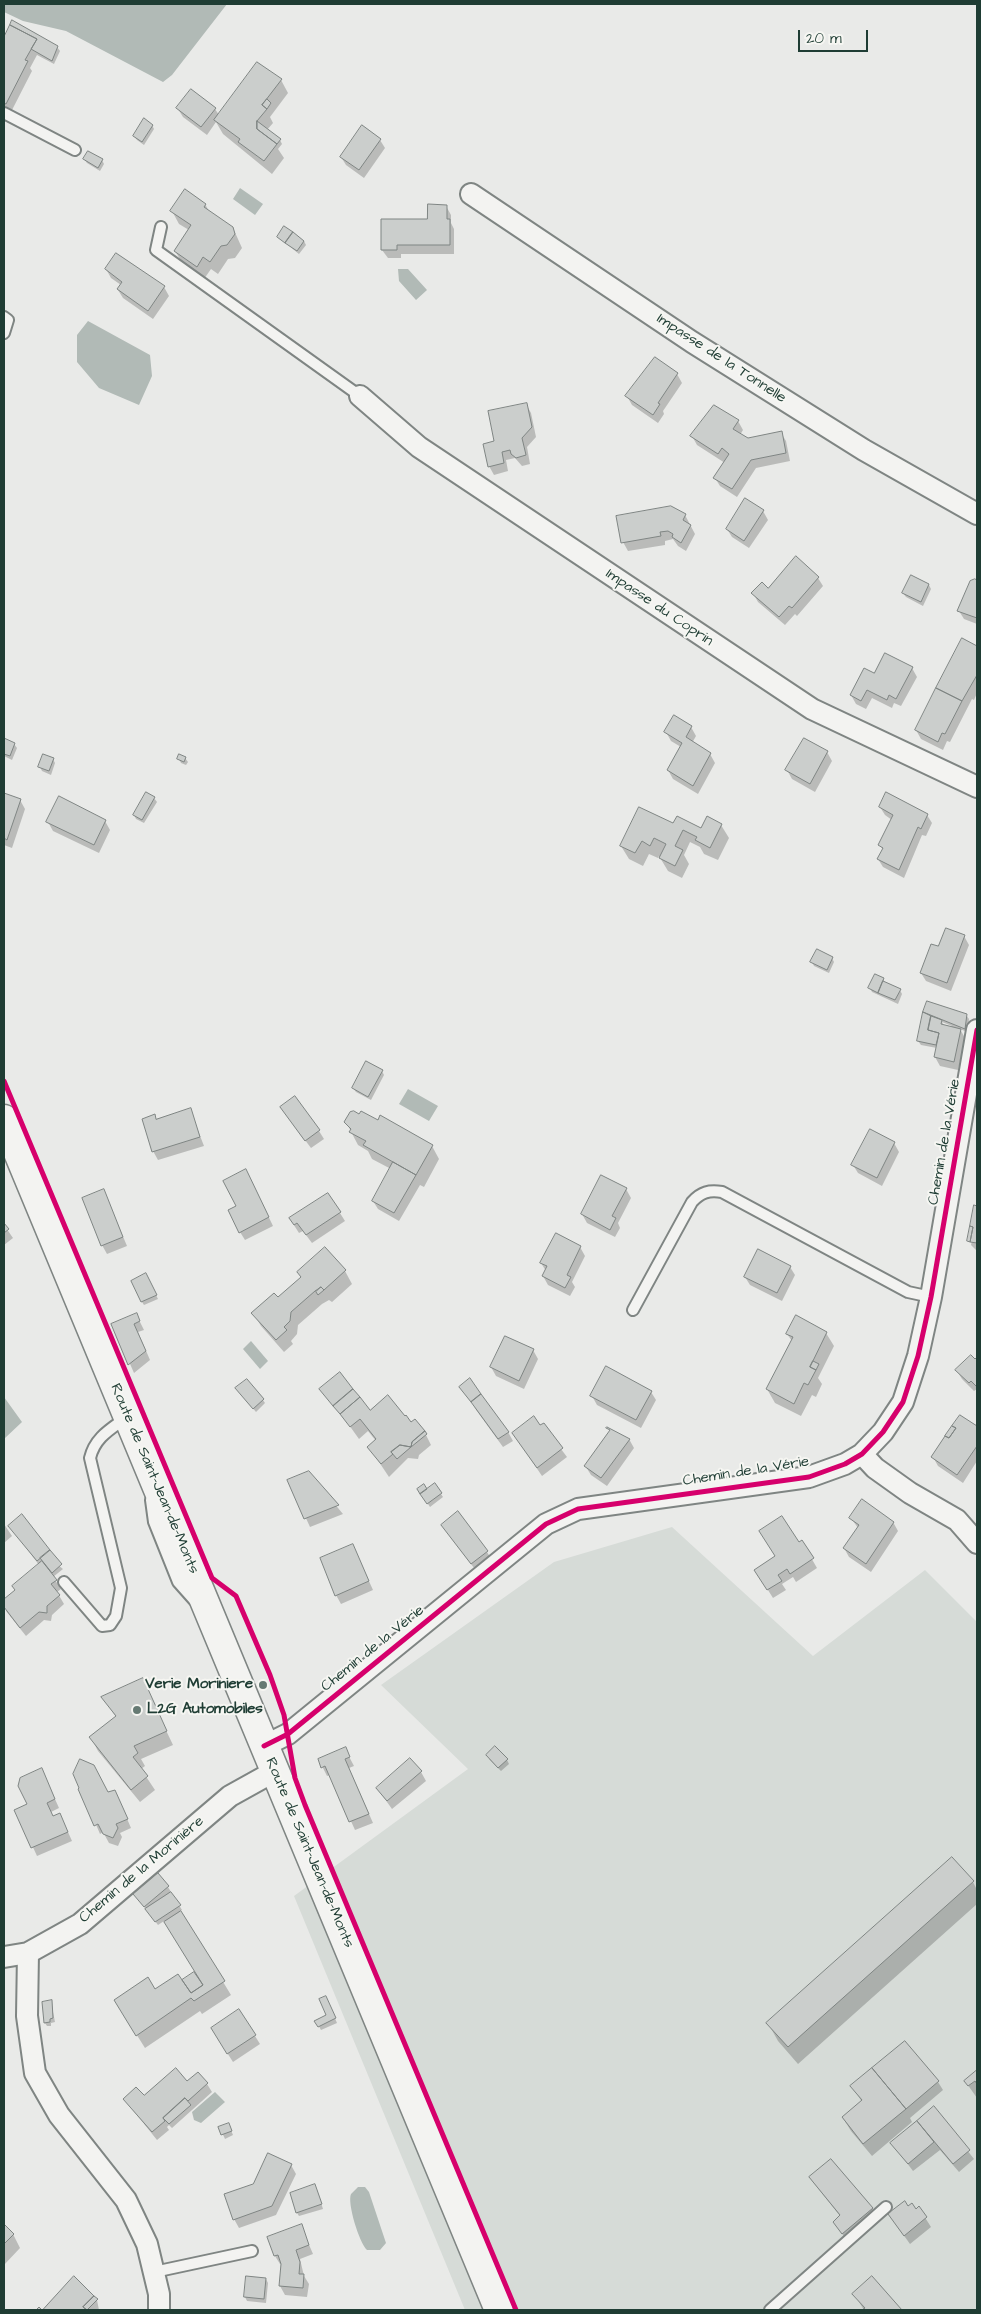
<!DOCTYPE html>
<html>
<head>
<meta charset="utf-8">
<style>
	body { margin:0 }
	#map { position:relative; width:981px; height:2314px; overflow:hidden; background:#e9eae8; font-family:"Architects Daughter",sans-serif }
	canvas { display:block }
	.frame { position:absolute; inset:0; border:5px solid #1f3d34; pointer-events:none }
	.scale { position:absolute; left:798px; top:30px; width:70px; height:22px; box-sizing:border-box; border:2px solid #1f3d34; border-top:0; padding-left:6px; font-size:15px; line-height:18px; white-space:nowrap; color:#1f3d34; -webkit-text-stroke:4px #f6f6f2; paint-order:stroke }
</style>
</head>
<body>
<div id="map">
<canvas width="981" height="2314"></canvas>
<div class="frame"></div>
<div class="scale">20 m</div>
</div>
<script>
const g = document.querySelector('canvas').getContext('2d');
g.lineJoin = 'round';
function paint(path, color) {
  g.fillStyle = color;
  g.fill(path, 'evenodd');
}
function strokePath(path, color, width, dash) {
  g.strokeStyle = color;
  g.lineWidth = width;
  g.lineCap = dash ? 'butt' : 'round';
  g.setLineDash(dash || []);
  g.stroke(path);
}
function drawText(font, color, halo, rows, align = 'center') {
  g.font = font + ' "Architects Daughter",sans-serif';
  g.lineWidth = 4;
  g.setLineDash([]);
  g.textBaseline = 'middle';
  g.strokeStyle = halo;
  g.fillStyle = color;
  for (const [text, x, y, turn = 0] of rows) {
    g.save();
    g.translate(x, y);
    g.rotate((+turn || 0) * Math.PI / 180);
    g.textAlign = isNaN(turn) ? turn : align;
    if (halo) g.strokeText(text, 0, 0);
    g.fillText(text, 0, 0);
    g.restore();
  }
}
const green = new Path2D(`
	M672 1527 813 1656 925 1570 977 1622V2310H465L294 1896 468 1769 381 1685 554 1562Z`);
const water = new Path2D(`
	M4 4H227L172 75 163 82 66 31 23 21 4 12Z
	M240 188 263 204 255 215 233 199Z
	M398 269H408L427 290 416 300 399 281Z
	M88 321 150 355 152 376 139 405 99 388 77 362V335Z
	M408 1089 438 1106 429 1121 399 1104Z
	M251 1341 268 1361 260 1369 243 1349Z
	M4 1397 22 1422 4 1439Z
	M215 2092 225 2102 201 2123 194 2120 192 2112Z
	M358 2187H365L369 2192 386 2243 380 2250H367C359 2242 347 2203 351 2194Z`);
const shadow = new Path2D(`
	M13 22 57 47 60 51 54 64 37 55 30 68 32 71 11 112 4 108V40Z
	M281 80 288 93 270 117 273 123 267 130 280 140 282 144 278 149 284 158 272 174 223 134 216 122 207 135 183 117 178 109H215L219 115Z
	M152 125 154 129 144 145 137 140 134 136Z
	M380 140 385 148 364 178 346 165 341 157Z
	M84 159 102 160 104 164 100 171 87 163Z
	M205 204 210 213 233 228 242 248 235 258 228 259 218 274 211 269 204 279 183 264 175 251 189 230 179 224 172 211Z
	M446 206 451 215V223L454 229V254H401V258H388L382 250Z
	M278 237 304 241 306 245 299 254Z
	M117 254 164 287 169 296 153 319 123 298 118 290 121 285 111 278 106 269Z
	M677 374 682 383 663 411 664 414 658 423 632 405 627 396Z
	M526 404 531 413 536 437 527 447 530 464 522 466 515 458 506 460 508 471 494 475 489 466 496 442Z
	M738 421 743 430 740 435 748 440 781 433 786 441 790 461 756 468 737 497 720 486 715 478 725 463 697 445 692 436Z
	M763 511 768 520 749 548 732 537 727 529Z
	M685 515 695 534 686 551 678 546 673 539 665 541V545L628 551 623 542Z
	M818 578 823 586 797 616 795 614 785 625 758 602 753 593Z
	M975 580 977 581V624L964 619 959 611Z
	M929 585 931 589 923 606 906 597 903 593Z
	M963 639 977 647V693L974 700 972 699 950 742 947 741 943 750 921 739 916 730Z
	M912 668 917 677 901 706 894 703 892 708 872 698 866 709 856 704 851 695 875 675Z
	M691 727 696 736 692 743 710 754 715 763 698 794 673 779 668 770 681 747 671 741 666 732Z
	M4 740 14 744 17 748 12 760 4 756Z
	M827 752 832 761 815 792 792 779 787 770Z
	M185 758 188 762 186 765 181 763 179 759Z
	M53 759 55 763 51 775 42 771 40 767Z
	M4 794 20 800 25 809 12 848 4 845Z
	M154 798 157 802 144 823 136 819 134 815Z
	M880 807 927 815 932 823 926 836 922 835 904 878 883 867 878 859 883 850 880 845 892 820 885 815Z
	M105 821 110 830 99 853 53 831 48 822Z
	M674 825 701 830 721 825 729 838 718 860 704 854 700 847 690 842 684 855 689 864 682 878 668 871 659 856 658 858 649 854 643 866 629 859 621 846Z
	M964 936 969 945 951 991 926 981 921 973 938 948Z
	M832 958 834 962 829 973 814 966 812 962Z
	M883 979 885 983 900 990 902 994 898 1004 872 992 870 988Z
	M928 1002 966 1015 969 1019 967 1032 960 1029 965 1038 958 1070 940 1066 935 1057 937 1048 921 1045 918 1041ZM942 1022 952 1026V1028L944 1026Z
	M382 1071 384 1075 371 1100 356 1092 353 1088Z
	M281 1108 319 1131 324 1139 311 1148Z
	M190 1110 204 1146 158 1160 153 1151 157 1120Z
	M346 1122 432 1146 439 1159 424 1187 420 1185 399 1221 378 1209 373 1201 391 1169 372 1159 368 1151 358 1145Z
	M894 1143 899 1152 882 1186 858 1173 853 1165Z
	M251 1180 273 1226 245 1240 240 1232 238 1206Z
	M626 1189 631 1198 618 1223 620 1228 615 1237 587 1223 582 1214Z
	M104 1191 127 1246 107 1254 102 1245Z
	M328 1194 345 1221 312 1243 303 1231 299 1233 290 1219Z
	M975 1207H977V1251L971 1245 974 1231 971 1230 968 1241Z
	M4 1225 13 1238 4 1245Z
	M580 1247 585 1256 572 1282 575 1287 570 1296 548 1285 543 1276 546 1271 541 1263Z
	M790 1267 795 1275 782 1301 750 1285 745 1277Z
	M345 1271 352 1284 332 1302 329 1300 322 1304 298 1325 297 1334 291 1341 293 1344 284 1352 261 1326 253 1313 277 1299Z
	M148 1279 158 1299 144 1305 142 1302Z
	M136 1314 144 1330 138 1332 150 1360 134 1373 113 1325Z
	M826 1333 834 1346 818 1378 822 1384 816 1397 812 1395 801 1416 775 1403 767 1389 792 1341 787 1334Z
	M533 1350 538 1359 524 1389 496 1376 491 1367Z
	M977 1358V1389L974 1391 962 1379 957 1371Z
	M239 1392 263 1400 265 1403 256 1412Z
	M651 1392 656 1400 641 1428 597 1405 592 1396Z
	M474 1407 508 1432 513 1441 503 1447Z
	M370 1411 411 1424 426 1435 431 1445 419 1455 418 1459 408 1458 389 1477 369 1447 376 1441 368 1431 359 1439 344 1418Z
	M960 1416 977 1428V1461L963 1483 938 1466 933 1457Z
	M543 1425 567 1457 542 1476 513 1433Z
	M629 1439 634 1448 607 1486 591 1475 586 1467Z
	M309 1473 343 1514 310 1527 289 1481Z
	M435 1485 443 1497 430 1507 418 1489 427 1490Z
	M851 1518 893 1522 898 1531 871 1572 849 1557 844 1548 858 1528Z
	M4 1524 12 1536 4 1543Z
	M10 1526 63 1569 53 1577 61 1589 57 1592 64 1604 52 1615 51 1621 44 1620 26 1636 6 1611 4 1601 16 1590 39 1565Z
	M448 1533 487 1552 492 1560 477 1572Z
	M802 1542 817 1568 796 1582 793 1577 782 1584 786 1590 773 1598 761 1579Z
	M353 1546 373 1590 341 1604 336 1595Z
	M142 1680 173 1745 141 1759 145 1766 141 1769 155 1790 140 1802 98 1751 91 1738 116 1717 103 1698Z
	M345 1749 354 1766 349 1768 373 1823 355 1830 330 1775 327 1776 319 1760Z
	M489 1759 507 1760 509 1764 501 1771Z
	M421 1772 426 1781 392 1809 377 1788Z
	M46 1779 59 1808 51 1812 53 1817 64 1823 72 1841 37 1856 16 1810 28 1805Z
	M81 1789 108 1794 119 1800 131 1828 120 1833 122 1837 118 1846 109 1843 103 1832 100 1834Z
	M158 1875 168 1887 182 1910 180 1911 231 1995 202 2014 200 2011 145 2048 123 2013 155 1991 182 1982 196 1973 164 1921 158 1925 135 1895Z
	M973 1882 977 1890V1904L798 2064 778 2041 768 2023Z
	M51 2002 55 2022 51 2023V2026H47L45 2023Z
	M328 2002 337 2023 321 2030 316 2021 327 2015Z
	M255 2036 260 2044 233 2062 217 2037Z
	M977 2071V2098L965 2081Z
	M187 2082 207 2084 212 2092 172 2128 169 2125 167 2127 169 2130 157 2140 124 2099 144 2097Z
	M938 2082 943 2090 910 2118 912 2122 872 2156 851 2131 843 2118 862 2102 852 2086Z
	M934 2108 974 2159 959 2172 940 2150 913 2171 892 2143Z
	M220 2128H230L233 2135 225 2139Z
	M291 2165 296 2174 276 2215 239 2228 234 2219 254 2185Z
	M810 2178 872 2208 877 2217 848 2242 834 2222 840 2216Z
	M317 2190 323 2209 299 2216 297 2213Z
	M919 2208 931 2227 910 2244 895 2223Z
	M4 2226 13 2234 20 2248 4 2265Z
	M301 2226 313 2254 300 2259 304 2276 309 2284 307 2297 285 2295 280 2286 282 2264H280L275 2256 268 2237Z
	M74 2278 97 2300 99 2310H43Z
	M872 2278 901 2310H864L854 2294Z
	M266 2279 268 2283 266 2303 247 2301 245 2297Z`);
const building = new Path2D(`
	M12 20 58 46 52 61 31 49 37 39 10 25Z
	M10 25 37 39 25 60 28 61 6 104 4 103V37Z
	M257 62 282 79 262 105 267 109 257 121V129L277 144 264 161 238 142 240 139 214 120Z
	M191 89 216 108 201 127 176 108Z
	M267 99 271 103 267 109 262 105Z
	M144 118 153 125 142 142 133 136Z
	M257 121 281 139 277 144 257 129Z
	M362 125 381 139 359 170 340 157Z
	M88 151 103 159 98 168 83 159Z
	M185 189 206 204 204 207 233 227 235 234 227 245 221 246 210 262 203 257 197 267 174 251 191 225 170 211Z
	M428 204 447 205V219H450V245H397V250H381V219H427Z
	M284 226 293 232 285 243 277 237Z
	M293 232 304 241 297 251 285 243Z
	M116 253 165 286 148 311 117 289 122 282 105 269Z
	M655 357 678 373 658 403 660 404 653 415 625 396Z
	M527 403 532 427 522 438 526 455 516 458 511 454 510 450 502 452 504 463 488 467 483 444 494 441 488 411Z
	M714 405 739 420 733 429 748 438 782 431 786 453 751 460 732 489 713 478 729 454 722 448 718 454 690 436Z
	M745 498 764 510 744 541 726 529Z
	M671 506 686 514 683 520 691 525 681 543 672 537 673 534 668 531 660 532 661 536 621 543 616 516Z
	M796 556 819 577 792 608 789 606 779 617 751 593 762 582 768 588Z
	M911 575 929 584 921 602 902 593Z
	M975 579 977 580V618L957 611 970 581Z
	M962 638 977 646V675L962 701 936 688Z
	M885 653 913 667 896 699 889 695 887 700 867 690 861 701 850 695 864 668 874 673Z
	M936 688 962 701 945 734 942 733 938 742 915 730Z
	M674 715 692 726 686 737 711 753 693 786 667 770 682 743 664 732Z
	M4 738 15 743 10 756 4 754Z
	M804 738 828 751 810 784 785 770Z
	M43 754 54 758 49 771 38 767Z
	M179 754 186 757 184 762 177 759Z
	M146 792 155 797 142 820 133 815Z
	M886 792 928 814 921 829 918 827 899 870 877 859 883 848 878 845 893 815 879 807Z
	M4 793 21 799 7 840 4 838Z
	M59 796 106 820 94 845 46 822Z
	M639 807 673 823 677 816 701 828 707 816 722 824 710 848 695 840 697 837 683 830 675 846 683 850 675 866 659 858 666 844 654 838 650 846 642 841 635 853 620 846Z
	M946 928 965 935 947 983 920 973 931 944 938 946Z
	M817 949 833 957 827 970 810 962Z
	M875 974 884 978 878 993 868 988Z
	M883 981 901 989 895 1000 878 993Z
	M927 1001 967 1014 965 1029 923 1012Z
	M923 1012 931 1016 928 1030 939 1033 936 1045 917 1041Z
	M931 1016 942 1020 941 1024 961 1029 954 1062 934 1057 939 1033 928 1030Z
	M366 1061 383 1070 368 1097 352 1088Z
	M295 1096 320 1130 305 1141 280 1107Z
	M191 1108 200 1137 152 1152 142 1119 155 1114 156 1119Z
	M354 1111 359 1114 361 1111 378 1120 380 1115 433 1145 416 1175 363 1145 366 1141 349 1132 351 1129 344 1122 350 1112Z
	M870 1129 895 1142 877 1178 851 1165Z
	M393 1162 416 1175 394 1213 372 1201Z
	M246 1169 269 1217 239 1233 228 1210 236 1206 223 1181Z
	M601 1175 627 1188 612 1216 616 1218 610 1230 581 1214Z
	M104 1189 123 1237 101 1246 82 1198Z
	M328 1193 341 1212 306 1235 297 1223 294 1225 289 1218Z
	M974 1205 977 1206V1243L970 1242 973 1227 970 1226Z
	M4 1223 9 1229 4 1233Z
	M970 1226 973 1227 970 1242 967 1241Z
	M556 1233 581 1246 567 1275 571 1277 565 1288 542 1276 547 1266 540 1263Z
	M325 1247 346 1270 324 1290 321 1287 315 1291 291 1312 290 1321 284 1327 287 1330 276 1340 251 1313 274 1293 278 1297 301 1277 297 1272Z
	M758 1249 791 1266 777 1293 744 1277Z
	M146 1273 157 1295 141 1302 131 1281Z
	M321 1287 324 1290 318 1295 316 1292Z
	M137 1313 140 1321 134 1324 146 1351 128 1365 111 1324Z
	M796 1315 827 1332 810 1367 816 1370 808 1385 804 1383 794 1404 766 1389 793 1337 786 1334Z
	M505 1336 534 1349 519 1381 490 1367Z
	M971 1355 975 1359 977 1357V1387L971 1381 969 1383 955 1370Z
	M813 1361 819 1364 816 1370 810 1367Z
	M606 1366 652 1391 636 1420 590 1396Z
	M340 1372 353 1389 333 1406 319 1389Z
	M470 1378 481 1394 471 1402 459 1387Z
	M247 1379 264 1399 253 1409 235 1388Z
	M353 1389 360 1397 340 1414 333 1406Z
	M481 1394 509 1432 498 1439 471 1402Z
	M388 1395 405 1416 406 1415 411 1422 415 1419 425 1431 412 1442 411 1447 400 1445 391 1452 393 1454 381 1464 367 1447 376 1439 360 1419 350 1427 340 1414 360 1397 370 1410Z
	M960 1415 977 1426V1446L957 1475 931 1457 945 1436 949 1438 956 1428 952 1426Z
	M534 1416 540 1425 544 1423 563 1448 537 1468 512 1433Z
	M952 1426 956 1428 949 1438 945 1436Z
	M607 1427 630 1439 601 1478 584 1466 610 1430 606 1428Z
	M425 1431 427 1434 411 1447 412 1442Z
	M400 1445 411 1447 397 1459 391 1452Z
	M309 1471 339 1505 304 1519 287 1480Z
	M435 1483 442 1493 427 1504 420 1494Z
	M424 1484 427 1489 420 1494 417 1489Z
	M862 1499 894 1522 866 1564 843 1548 859 1525 849 1518Z
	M458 1511 488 1551 471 1564 441 1525Z
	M22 1514 50 1550 37 1561 8 1526Z
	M782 1516 799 1542 802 1540 814 1558 790 1574 787 1569 778 1575 782 1581 767 1590 754 1570 775 1556 759 1531Z
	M353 1544 369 1581 335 1596 320 1558Z
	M50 1550 62 1564 52 1573 40 1558Z
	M42 1561 57 1580 51 1584 60 1595 47 1606V1613L39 1612 20 1628 4 1607V1599L15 1590 12 1586Z
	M143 1678 167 1731 134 1746 138 1753 133 1757 148 1776 131 1790 89 1737 116 1716 101 1697Z
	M495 1746 508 1759 498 1768 486 1755Z
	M346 1747 350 1757 345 1759 369 1814 349 1822 325 1766 321 1768 318 1759Z
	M410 1758 422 1771 387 1801 376 1788Z
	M80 1759 94 1765 108 1792 115 1790 128 1819 116 1824 118 1828 113 1838 103 1834 98 1824 94 1826 78 1789 79 1788 73 1774Z
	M42 1768 55 1799 47 1803 53 1816 60 1813 68 1832 31 1848 14 1810 27 1804 18 1786 20 1778Z
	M952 1857 974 1881 788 2047 766 2023Z
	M158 1873 169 1886 144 1907 133 1894Z
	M171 1892 181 1905 155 1922 145 1909Z
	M181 1911 225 1981 194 2001 191 1998 136 2036 114 2000 148 1977 155 1989 178 1974 191 1993 203 1985 164 1922Z
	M194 1972 203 1985 191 1993 182 1980Z
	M326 1996 336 2018 318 2027 314 2021 326 2015 319 1999Z
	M52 2000 53 2018 50 2019V2022L44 2023 42 2002Z
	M239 2009 256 2035 227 2054 211 2028Z
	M905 2041 939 2081 906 2109 872 2068Z
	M176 2068 187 2081 198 2072 208 2083 188 2101 185 2098 163 2118 165 2121 152 2132 123 2099 136 2087 144 2095Z
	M872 2068 906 2109 863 2144 842 2117 862 2100 850 2086Z
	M977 2070V2084L975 2081 968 2086 964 2081Z
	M185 2098 191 2105 169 2124 163 2118Z
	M934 2106 970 2150 953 2164 917 2121Z
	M917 2121 934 2142 908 2164 890 2143Z
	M229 2123 232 2131 221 2135 218 2127Z
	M268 2153 292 2164 272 2206 233 2220 224 2194 253 2184Z
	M831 2159 873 2208 842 2234 833 2222 840 2215 809 2177Z
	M315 2184 322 2204 296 2213 290 2193Z
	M905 2201 908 2206 912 2203 916 2209 919 2206 927 2217 904 2236 888 2214Z
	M4 2224 14 2234 4 2244Z
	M302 2224 309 2245 296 2250 300 2262 299 2274H304L303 2288 279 2286 281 2264 278 2255 274 2256 267 2237Z
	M74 2276 94 2296 83 2307 87 2310H36L39 2307 42 2310Z
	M246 2276 266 2278 264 2299 244 2297Z
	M872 2276 902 2310H862L865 2308 852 2294Z
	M94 2296 98 2299 87 2310 83 2307Z`);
const lane = new Path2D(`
	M4 113 75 150
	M161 227 156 250 360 396
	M4 317 8 320 4 333
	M633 1310 692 1202C701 1192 709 1190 722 1192L908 1292 931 1297
	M151 1500 154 1522 178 1582 194 1600
	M64 1582 102 1626 110 1625 116 1616 121 1588 90 1458C95 1437 111 1429 127 1417
	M154 2272 252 2251
	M770 2310 886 2207`);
const street = new Path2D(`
	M471 194 692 342 864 450 977 514
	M360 396 419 447 812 709 977 787
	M862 1454 875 1468 910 1493 957 1520 977 1543
	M264 1746 288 1734 546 1524 578 1509 809 1477 845 1464 862 1454 883 1432 903 1402 918 1356 931 1297 977 1030
	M28 1953 27 2016 35 2073 59 2115 126 2200 147 2244 159 2294V2310
	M4 1957 28 1953 80 1924 230 1796 275 1771`);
const secondary = new Path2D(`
	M4 1119 499 2310`);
const cycleway = new Path2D(`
	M4 1081 212 1578 236 1596 270 1675 284 1715 295 1778 305 1805 516 2310
	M264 1746 288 1734 546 1524 578 1509 809 1477 845 1464 862 1454 883 1432 903 1402 918 1356 931 1297 977 1030`);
const markers = [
	[263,1685,5,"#667a73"],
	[137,1710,5,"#667a73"]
];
const streetNames = [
	["Impasse de la Tonnelle",721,359,33],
	["Impasse du Coprin",659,608,34],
	["Chemin de la Vérie",945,1142,-80],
	["Chemin de la Vérie",746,1472,-9],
	["Route de Saint-Jean-de-Monts",154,1479,67],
	["Chemin de la Vérie",373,1649,-39],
	["Route de Saint-Jean-de-Monts",309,1853,67],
	["Chemin de la Morinière",142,1870,-40]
];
const poiNames = [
	["Verie Moriniere",253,1685],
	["L2G Automobiles",147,1710,"left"]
];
paint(green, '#d6dbd7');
paint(water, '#b1bab6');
paint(shadow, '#0003');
paint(building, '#cbcecc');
strokePath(building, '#7f8583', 1);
strokePath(lane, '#7f8583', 14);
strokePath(street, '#7f8583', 24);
strokePath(secondary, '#7f8583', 31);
strokePath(lane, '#f3f3f1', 10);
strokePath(street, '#f3f3f1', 20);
strokePath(secondary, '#f3f3f1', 28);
strokePath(cycleway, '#d6006c', 5);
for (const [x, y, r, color] of markers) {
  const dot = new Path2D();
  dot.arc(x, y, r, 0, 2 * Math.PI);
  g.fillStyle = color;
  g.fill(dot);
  strokePath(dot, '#f6f6f2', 2);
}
drawText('15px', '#1f3d34', '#f6f6f2', streetNames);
drawText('bold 15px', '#1f3d34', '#f6f6f2', poiNames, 'right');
</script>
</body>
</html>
